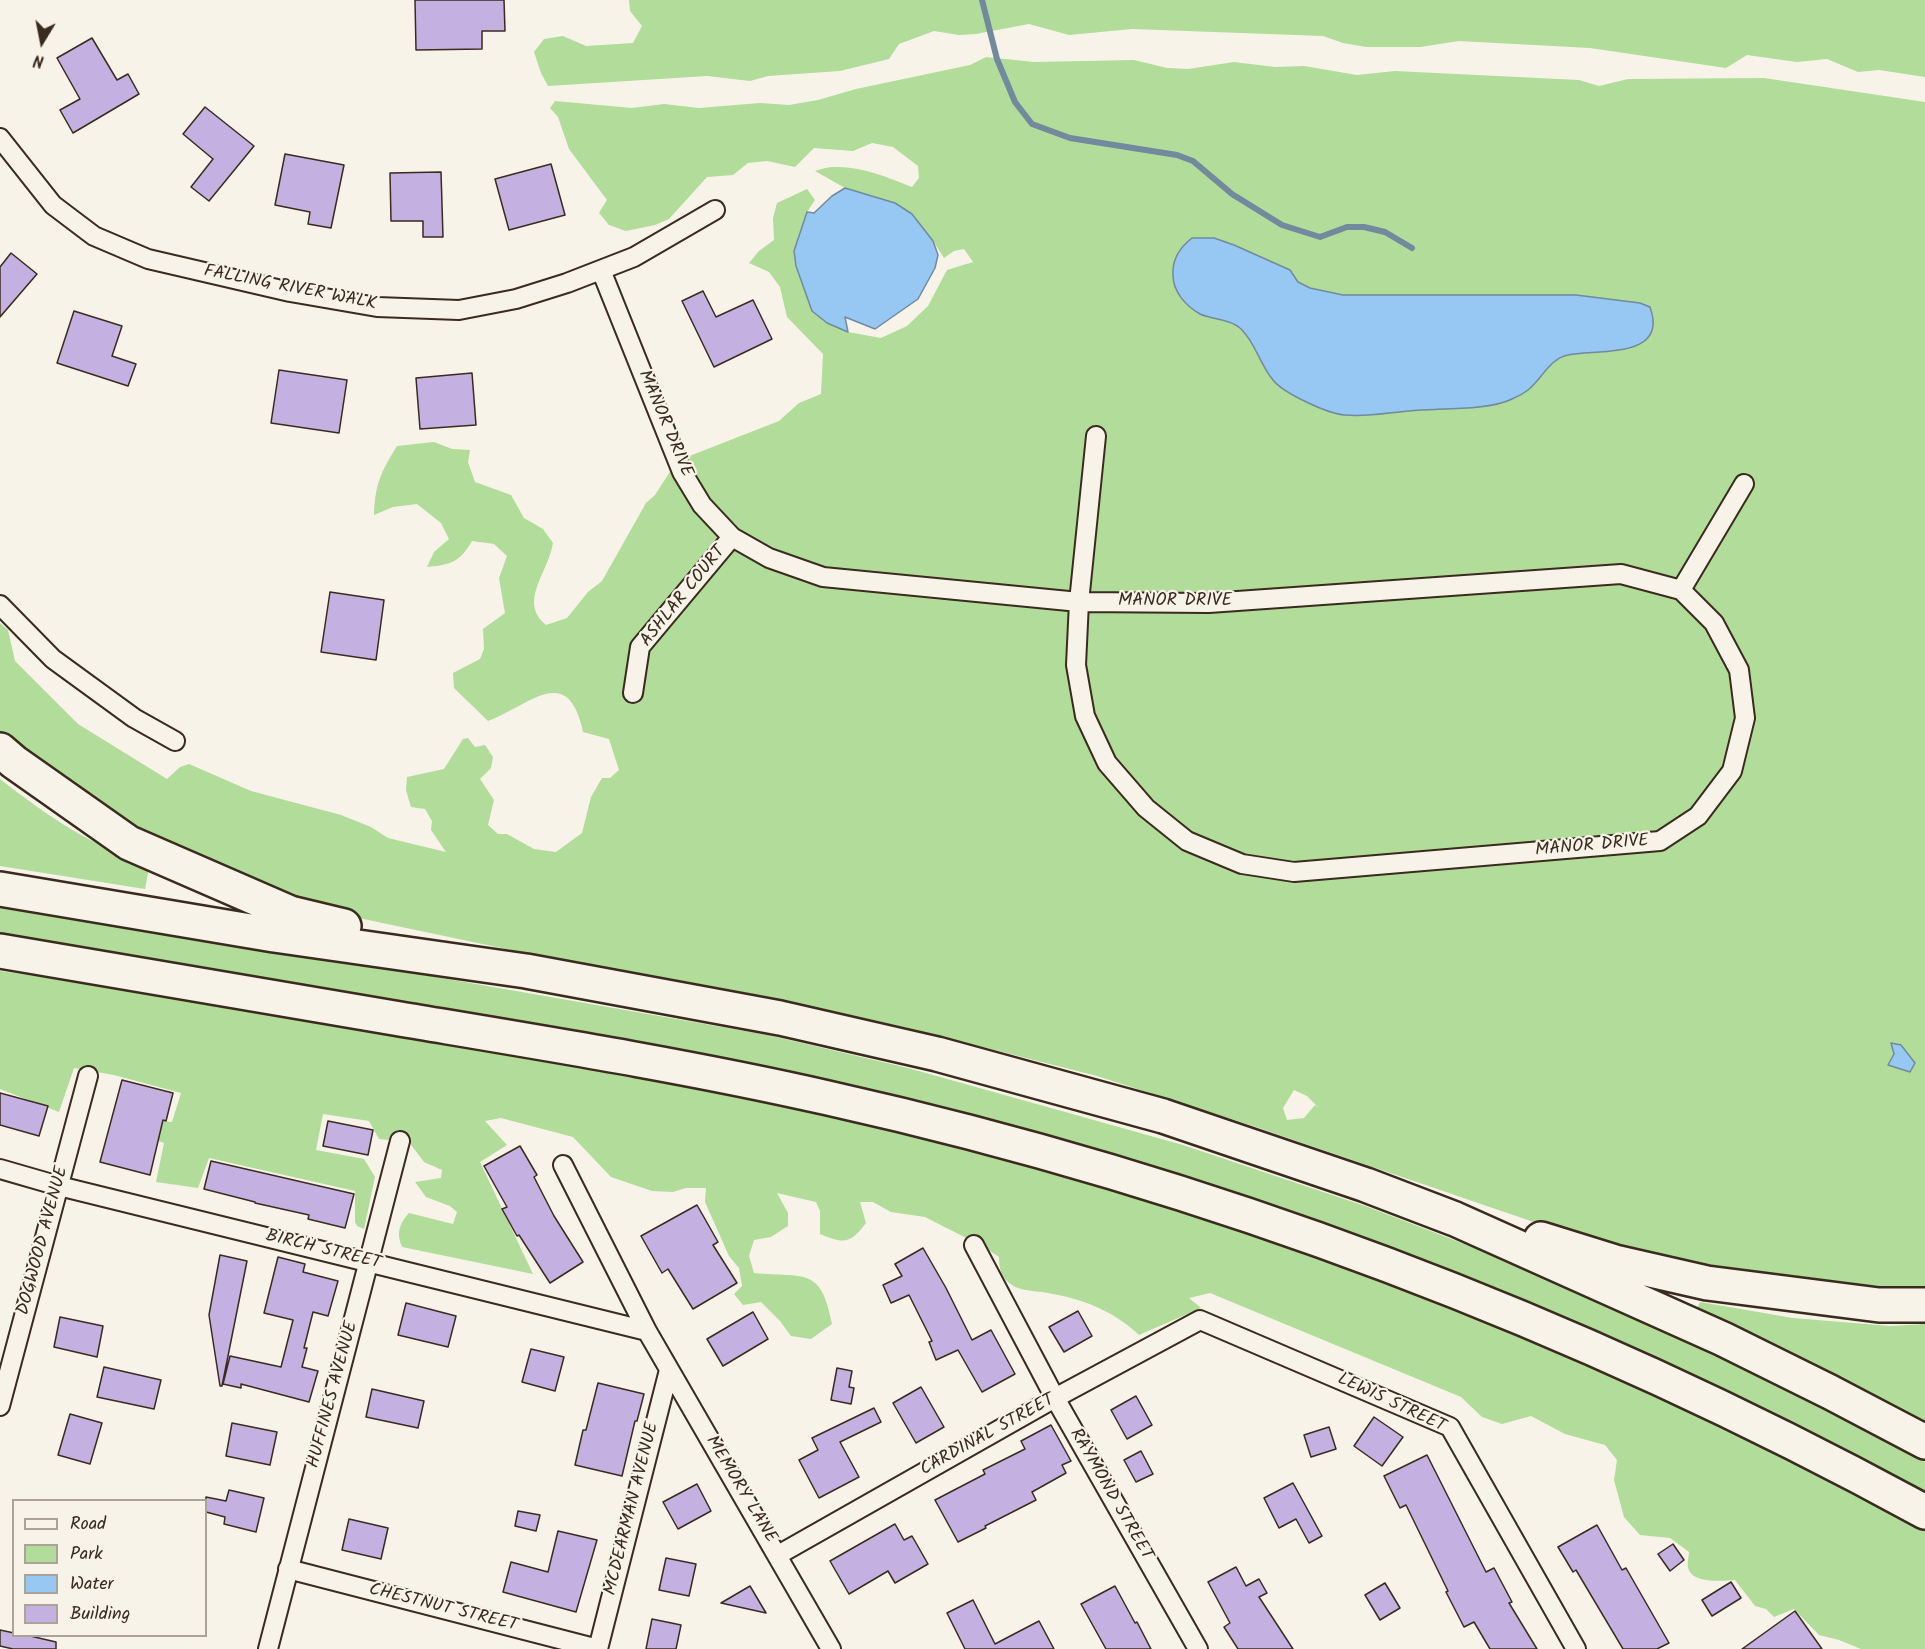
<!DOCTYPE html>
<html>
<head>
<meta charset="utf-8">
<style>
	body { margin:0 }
	#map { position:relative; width:1925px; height:1649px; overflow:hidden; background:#f7f3e8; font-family:Kalam,sans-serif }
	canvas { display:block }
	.legend { position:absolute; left:12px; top:1499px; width:195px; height:138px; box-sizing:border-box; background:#f7f3e8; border:2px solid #aca397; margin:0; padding:8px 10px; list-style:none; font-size:18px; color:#3b2a1e }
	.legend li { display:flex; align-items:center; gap:12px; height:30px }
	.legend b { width:30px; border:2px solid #aca397 }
	.north { position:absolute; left:12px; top:12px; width:60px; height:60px; -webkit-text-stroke:4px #f7f3e8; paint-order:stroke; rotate:190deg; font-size:16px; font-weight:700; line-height:24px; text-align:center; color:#3b2a1e }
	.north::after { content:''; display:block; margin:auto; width:21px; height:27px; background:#3b2a1e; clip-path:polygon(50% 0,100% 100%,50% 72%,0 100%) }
</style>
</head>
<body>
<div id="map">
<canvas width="1925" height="1649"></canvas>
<ul class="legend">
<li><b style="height:8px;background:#f7f3e8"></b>Road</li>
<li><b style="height:16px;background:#b1dc99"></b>Park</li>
<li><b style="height:16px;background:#96c8f3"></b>Water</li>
<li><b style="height:16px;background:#c5b1e1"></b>Building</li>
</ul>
<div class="north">N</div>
</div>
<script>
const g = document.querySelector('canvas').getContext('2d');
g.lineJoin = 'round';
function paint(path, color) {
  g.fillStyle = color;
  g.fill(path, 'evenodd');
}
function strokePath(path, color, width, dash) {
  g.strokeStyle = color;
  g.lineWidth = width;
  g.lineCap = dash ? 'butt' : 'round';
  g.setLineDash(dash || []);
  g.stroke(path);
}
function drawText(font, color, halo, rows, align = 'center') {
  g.font = font + ' Kalam,sans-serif';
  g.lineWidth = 4.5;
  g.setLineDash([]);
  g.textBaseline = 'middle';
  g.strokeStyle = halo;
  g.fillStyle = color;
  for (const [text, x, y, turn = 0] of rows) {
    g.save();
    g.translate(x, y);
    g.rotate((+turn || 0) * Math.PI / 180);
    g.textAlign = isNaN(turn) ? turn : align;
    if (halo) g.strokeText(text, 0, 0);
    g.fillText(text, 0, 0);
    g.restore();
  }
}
const green = new Path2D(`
	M629 0H1925V77L1879 70 1858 72 1827 59 1797 62 1747 55 1726 68 1590 48 1459 41 1420 47H1366L1343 43 1323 36 1132 29 1069 35 1029 24 976 34 959 35 934 31 899 44 889 59 840 71 768 76 750 81 707 76 548 86 541 73 534 52 544 39 563 36 586 46 633 43 642 26 630 11Z
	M986 57 1034 62 1134 60 1167 68 1188 69 1234 62 1275 67 1304 66 1357 75 1395 71 1579 80 1599 86 1628 79 1764 78 1925 102V1297L1757 1284 1557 1230 1250 1125 1097 1076 908 1028 737 991 544 957 354 917 277 892 150 837 96 806 0 735V623L8 630 15 661 78 724 167 779 180 767 189 764 251 791 341 815 371 827 388 838 446 852 431 830 432 821 425 809 411 807 406 790 407 777 444 769 463 739 468 738 475 747 485 745 493 757 491 768 480 779 494 800 488 825 498 834H507L534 849 556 852 582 833 591 797 602 778H610L619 770 609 739 583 732C568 661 529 706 488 721L454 688 453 673 480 659 484 649 483 629 505 613 499 578 507 556 494 544 472 541C460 562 450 565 427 567L434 552 449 539 441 523 417 504 393 507 374 515C375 484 381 472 397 446L434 442 452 449 470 450 468 462 475 482 511 495 524 518 543 529 553 543C548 573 518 602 546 625L567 618 588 592 602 581 646 503 655 495 673 467 692 455 779 421 799 403 821 394 823 354 787 317 780 287 769 272 749 263 759 251 774 240 773 218 777 203 807 189 815 200 807 212 794 251 796 266 813 311 827 323 848 332 881 338 907 326 928 306 947 270 973 262 964 249 954 251 944 258 933 241 895 203 845 188 815 171C821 169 828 167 834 167 860 166 888 177 912 187L919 178 918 166 893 147 872 143 853 151 814 148 795 167 767 161 748 163 733 175 707 177 669 219 655 225 626 231 609 225 599 213 607 200 569 149 558 117 550 108 555 101 632 108 664 104 699 108 760 103 789 105 818 100 856 89 970 65ZM1294 1090 1307 1096 1320 1109 1315 1105 1304 1118 1287 1120 1283 1108Z
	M0 779C44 813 96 851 150 863L145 889 0 866Z
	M0 903 241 943 768 1035 908 1068 1183 1145 1368 1207 1527 1268 1699 1345 1833 1413 1925 1462V1491C1807 1433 1688 1376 1568 1323 1528 1305 1488 1286 1447 1270 1276 1203 1095 1146 916 1102 615 1029 305 989 0 936Z
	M0 971 223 1003 716 1087 945 1140 1227 1222 1418 1290 1658 1392 1925 1527V1649H1861L1839 1640 1819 1635 1794 1609 1774 1617 1766 1609 1755 1606 1735 1580C1722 1581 1691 1584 1688 1567 1687 1563 1689 1556 1689 1552L1670 1538 1640 1535 1624 1517 1614 1480 1617 1460 1605 1445 1565 1434 1531 1416 1502 1424 1482 1417 1461 1397 1210 1293 1189 1298 1201 1308 1139 1335C1114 1311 1083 1299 1048 1293 1038 1291 1020 1291 1012 1285 1001 1278 999 1269 999 1257L984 1247 925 1217 891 1212 873 1202H860L866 1223C850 1244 844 1244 820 1234V1211L816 1202 777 1193 788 1213V1226L771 1237 754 1240 749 1256 754 1273C805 1278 821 1266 832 1324L811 1339 791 1336 780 1321 761 1302 743 1305 734 1294 742 1286 739 1268 729 1256 705 1202 706 1188H686L673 1192 652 1191 611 1177 573 1137 501 1118 485 1121 507 1145 480 1162 533 1274 402 1247C396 1233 399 1224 409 1213L453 1224 457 1212 450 1206 426 1197 415 1182 441 1178 442 1170 424 1162 409 1142 379 1139 369 1121 323 1114 316 1150 364 1159 375 1177 364 1229 357 1226 355 1222V1191L209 1158 198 1188 156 1182 164 1143 121 1128 124 1119 172 1122 181 1093 114 1075 74 1068 59 1112 0 1089Z
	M1700 1302 1793 1318 1890 1326 1925 1324V1425L1697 1309Z`);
const water = new Path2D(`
	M845 188 895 203 912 214 933 241 938 255 935 268 918 299 875 329 845 317 848 332 827 323 812 311 796 266 794 251 807 212 814 213 832 196Z
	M1192 238H1214L1234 245 1290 270 1298 282 1310 288 1343 295H1576L1640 303 1650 307C1669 359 1599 349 1568 355 1550 358 1541 380 1528 390 1523 394 1517 397 1512 399 1488 411 1436 408 1409 411 1387 413 1367 417 1345 415 1328 414 1283 393 1273 380 1260 365 1256 344 1242 330 1232 319 1213 320 1200 314 1186 306 1173 292 1173 275 1172 259 1179 248 1192 238Z
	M1891 1043 1901 1045 1915 1063 1910 1072 1888 1065 1894 1054Z`);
const stream = new Path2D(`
	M982 0 997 59 1015 102 1032 124 1070 138 1177 155 1193 161 1232 194 1282 225 1320 237 1347 227H1364L1385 232 1412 248`);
const building = new Path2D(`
	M415 0H504L505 31H482V49L416 50Z
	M92 38 117 80 128 74 139 94 73 133 60 110 80 99 57 58Z
	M205 107 254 146 209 201 191 187 213 159 183 134Z
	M285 154 344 165 331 228 308 224 310 212 275 205Z
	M551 164 565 215 509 230 495 179Z
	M441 172 443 237H423V221H391L390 173Z
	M11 253 37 274 0 317V267Z
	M703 291 716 317 753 300 772 339 714 367 682 301Z
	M74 311 122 326 112 356 136 364 128 386 57 363Z
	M279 370 347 380 339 433 271 423Z
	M472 373 476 425 420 429 416 378Z
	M330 592 384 600 376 660 321 652Z
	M122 1080 173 1093 166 1121 163 1120 150 1175 100 1162Z
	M0 1093 48 1106 39 1136 0 1125Z
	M328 1121 373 1130 368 1155 323 1146Z
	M520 1146 537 1175 534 1177 554 1216 583 1262 550 1283 519 1235 517 1236 502 1209 507 1207 484 1166Z
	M211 1161 354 1194 345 1228 308 1219 309 1215 255 1203V1202L204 1189Z
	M697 1205 718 1242 713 1245 737 1283 693 1309 668 1269 662 1273 641 1236Z
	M923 1248 946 1288 972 1340 991 1330 1015 1374 982 1392 958 1350 936 1360 929 1342 932 1341 909 1295 891 1303 883 1285 902 1276 895 1264Z
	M220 1255 247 1261 222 1386H220L209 1315Z
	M278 1257 305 1264 303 1272 338 1281 328 1316 313 1312 304 1348H307L302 1367 318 1371 309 1402 241 1384V1388L223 1384 230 1356 281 1367 293 1320 264 1313Z
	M406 1303 456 1316 448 1347 398 1335Z
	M1078 1311 1092 1336 1064 1352 1049 1327Z
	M753 1312 768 1339 723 1366 707 1339Z
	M60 1317 103 1326 97 1357 54 1347Z
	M531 1349 564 1357 555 1391 522 1382Z
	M104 1367 161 1380 154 1409 97 1397Z
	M837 1368 852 1371 849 1387 854 1388 851 1404 831 1400Z
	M598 1383 644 1394 637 1421H635L622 1476 575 1465 583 1430H586Z
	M921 1387 944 1427 916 1443 893 1403Z
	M372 1389 424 1401 418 1428 366 1417Z
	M1136 1396 1152 1425 1127 1439 1111 1410Z
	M874 1408 881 1422 840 1442 859 1477 819 1498 799 1460 818 1450 812 1438Z
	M70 1414 102 1423 90 1464 58 1455Z
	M1374 1417 1403 1437 1382 1466 1354 1446Z
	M232 1423 277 1432 270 1465 226 1456Z
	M1051 1425 1071 1461 1062 1465 1066 1473 1032 1492 1036 1500 985 1526 986 1528 958 1542 935 1500 985 1474 983 1470 1025 1449 1021 1441Z
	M1329 1427 1336 1449 1311 1457 1304 1435Z
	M1141 1451 1153 1474 1136 1482 1124 1460Z
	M1427 1455 1486 1572 1494 1568 1512 1602 1509 1603 1537 1649H1490L1474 1622 1464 1627 1446 1592 1448 1591 1406 1505 1400 1508 1384 1476Z
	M1293 1483 1322 1536 1309 1543 1296 1519 1279 1528 1264 1498Z
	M697 1484 711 1511 678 1529 663 1502Z
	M229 1490 264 1498 256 1532 224 1524 225 1517 206 1512V1497L226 1501Z
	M518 1511 540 1515 536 1531 515 1526Z
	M349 1519 388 1528 381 1559 342 1550Z
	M895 1524 904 1540 912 1536 928 1564 895 1583 888 1571 849 1594 830 1561Z
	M1597 1525 1622 1570 1626 1568 1669 1643 1657 1649H1623L1576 1570 1573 1572 1558 1547Z
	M558 1531 597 1540 576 1612 503 1592 511 1562 548 1572Z
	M1673 1544 1684 1560 1670 1571 1658 1554Z
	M666 1558 696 1564 689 1596 659 1590Z
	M1236 1567 1246 1586 1259 1579 1267 1593 1259 1597 1293 1649H1238L1224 1627 1230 1623 1208 1582Z
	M1731 1582 1741 1598 1712 1616 1702 1600Z
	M1385 1583 1400 1608 1380 1620 1365 1595Z
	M750 1586 766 1613 721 1603Z
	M1115 1586 1135 1623 1137 1622 1151 1649H1106L1081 1604Z
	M973 1600 995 1644 1039 1621 1054 1649H965L947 1613Z
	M1795 1611 1822 1649H1742Z
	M652 1619 681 1625 676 1649H646Z
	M0 1630 14 1633V1635H26L56 1642V1649H13L0 1646Z`);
const street = new Path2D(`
	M0 138 53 205 94 236 148 259 290 292 377 307 459 310 516 299 567 283 634 257 715 210
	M601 270 682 472 702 505 732 537 769 558 823 577 1079 602 1209 603 1621 574 1681 590 1714 623 1739 670 1745 718 1732 771 1698 816 1660 841 1294 872 1242 864 1187 841 1146 808 1107 763 1085 716 1076 665 1079 602 1096 436
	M1681 590 1744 484
	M0 605 53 659 134 718 175 741
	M633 693 640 647 732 537
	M563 1165 647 1331 831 1649
	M0 1169 59 1186 647 1331
	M974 1245 1055 1398 1198 1649
	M0 1406 88 1076
	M778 1555 1055 1398 1200 1320 1450 1427 1576 1649
	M288 1569 598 1649
	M268 1649 400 1141
	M598 1649 669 1370`);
const highway = new Path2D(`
	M0 750 14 762 129 843 290 913 344 926
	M0 889 274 935 526 971 780 1018 937 1054 1163 1116 1366 1185 1455 1219 1723 1339 1830 1392 1925 1442
	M0 951C133 974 266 997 400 1019 543 1043 687 1066 828 1098 1213 1184 1579 1323 1925 1512
	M1541 1239 1615 1262 1707 1283 1879 1305H1925`);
const streetNames = [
	["FALLING RIVER WALK",290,289,11],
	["MANOR DRIVE",664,424,67],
	["ASHLAR COURT",684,597,-51],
	["MANOR DRIVE",1175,602],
	["MANOR DRIVE",1592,847,-5],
	["DOGWOOD AVENUE",44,1241,-75],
	["BIRCH STREET",323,1251,14],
	["HUFFINES AVENUE",334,1395,-75],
	["LEWIS STREET",1391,1404,25],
	["CARDINAL STREET",988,1436,-29],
	["MEMORY LANE",740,1490,59],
	["RAYMOND STREET",1110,1495,60],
	["MCDEARMAN AVENUE",633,1509,-76],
	["CHESTNUT STREET",443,1609,14]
];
paint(green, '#b1dc99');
paint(water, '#96c8f3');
strokePath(water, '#72899e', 1.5);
strokePath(stream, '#72899e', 6);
paint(building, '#c5b1e1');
strokePath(building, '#3b2a1e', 1.5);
strokePath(street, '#3b2a1e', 22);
strokePath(highway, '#3b2a1e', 38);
strokePath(street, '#f7f3e8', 18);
strokePath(highway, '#f7f3e8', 33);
drawText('18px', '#3b2a1e', '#f7f3e8', streetNames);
</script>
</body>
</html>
